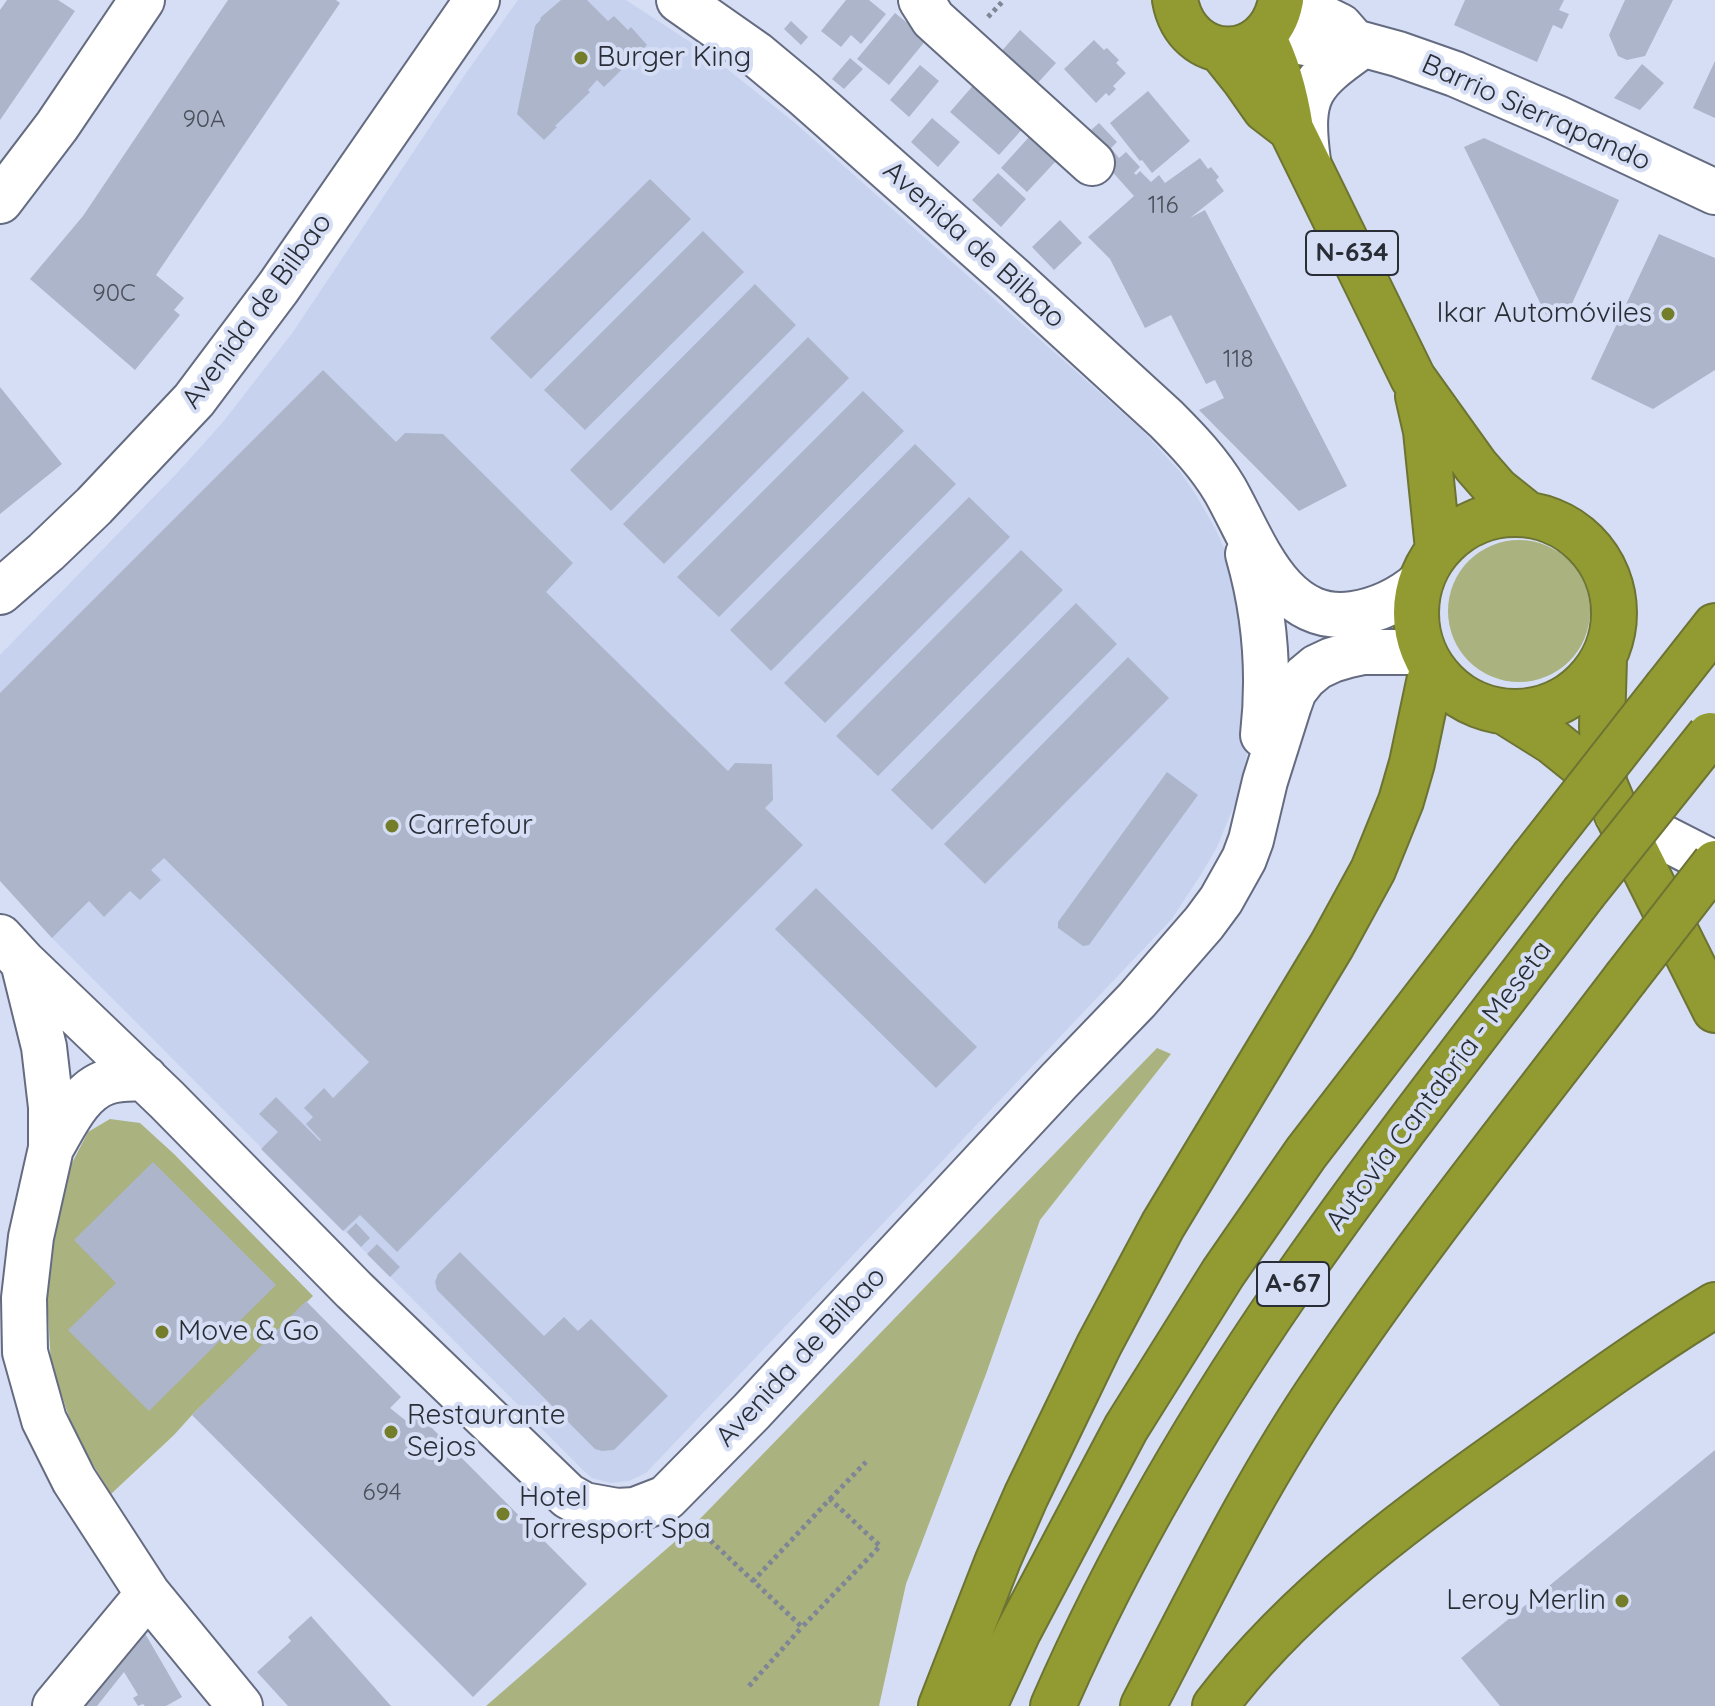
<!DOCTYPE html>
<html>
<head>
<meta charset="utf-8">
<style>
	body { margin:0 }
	canvas { display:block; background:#d5def5 }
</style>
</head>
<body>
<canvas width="1715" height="1706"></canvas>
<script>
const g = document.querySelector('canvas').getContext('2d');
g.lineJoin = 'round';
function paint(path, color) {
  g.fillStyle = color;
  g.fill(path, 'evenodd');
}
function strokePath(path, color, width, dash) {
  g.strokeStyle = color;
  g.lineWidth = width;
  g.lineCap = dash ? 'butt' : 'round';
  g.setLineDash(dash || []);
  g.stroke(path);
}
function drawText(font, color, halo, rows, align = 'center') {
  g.font = font + ' Quicksand,sans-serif';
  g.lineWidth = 8;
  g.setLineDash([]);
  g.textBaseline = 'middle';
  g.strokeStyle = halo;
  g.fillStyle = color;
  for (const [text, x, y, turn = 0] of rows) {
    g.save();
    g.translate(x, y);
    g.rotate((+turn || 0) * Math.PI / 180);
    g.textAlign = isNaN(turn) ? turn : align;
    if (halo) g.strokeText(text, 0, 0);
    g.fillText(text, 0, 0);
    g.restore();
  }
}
const built = new Path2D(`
	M518 0H626L707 53 794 122 1142 430 1181 473 1196 495 1215 528 1231 563 1241 595 1251 735 1238 796 1217 847 1202 873 1171 920 646 1473 629 1481 611 1483 592 1478 583 1470 52 938 0 880V655L179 471 223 422 293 332 464 76Z`);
const green = new Path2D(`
	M1448 611a71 71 0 1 1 142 0a71 71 0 1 1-142 0Z
	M1157 1048 1171 1054 1040 1220 986 1374 906 1584 879 1706H486L694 1525Z
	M110 1119 140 1123 174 1154 313 1296 192 1415 174 1435 111 1494 75 1435 51 1363 46 1281 55 1215 71 1165 88 1132Z`);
const building = new Path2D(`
	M7 0H58L75 11 0 120V10Z
	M228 0H336L340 3 156 275 184 298 174 310 180 315 135 370 30 279 83 216Z
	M561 0H587L608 21 614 16 628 30 631 27 647 45 604 87 597 80 588 90 590 92 555 126 557 127 544 140 517 114 535 26 541 19 540 18Z
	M846 0H869L886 14 861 44 851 35 841 47 821 31Z
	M1465 0H1564L1559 10 1569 14 1562 29 1553 25 1537 62 1454 25Z
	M1625 0H1673L1645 56 1627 60 1618 56 1609 35Z
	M895 13 927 39 889 85 857 59Z
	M791 21 808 37 801 45 784 29Z
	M1020 30 1056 63 1035 86 1000 53Z
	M1094 40 1104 50 1107 48 1119 60 1116 63 1126 73 1113 86 1116 89 1109 96 1106 93 1096 103 1064 69Z
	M850 58 863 69 844 89 832 79Z
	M1715 61V118L1693 108Z
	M1642 64 1664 83 1640 110 1614 98Z
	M920 65 939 81 909 117 890 100Z
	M977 81 1026 125 999 155 950 112Z
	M1148 91 1190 141 1152 173 1142 160 1140 161 1110 123Z
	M932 118 960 142 938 167 911 142Z
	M1099 123 1117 142 1111 148 1119 158 1126 152 1140 167 1134 173 1136 175 1140 171 1151 182 1159 175 1165 183 1200 158 1208 169 1211 167 1219 177 1216 180 1224 191 1190 218 1205 210 1347 486 1299 511 1199 410 1224 398 1215 380 1206 384 1171 315 1145 328 1110 259 1088 237 1134 196 1082 138Z
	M1043 135 1067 157 1059 165 1055 162 1027 192 1001 168 1029 137 1035 143Z
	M1484 138 1619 200 1570 308 1548 319 1464 147Z
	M998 173 1026 199 1001 227 972 200Z
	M650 179 691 219 531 379 490 338Z
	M1060 220 1082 243 1054 270 1032 247Z
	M703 231 744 272 585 430 544 390Z
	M1659 234 1715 258V370L1653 409 1591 379Z
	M755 284 796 325 611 511 570 470Z
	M808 337 849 378 664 564 623 524Z
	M323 370 396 442 405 433 443 434 573 563 546 592 728 771 735 763 772 764 773 800 765 808 803 845 397 1252 360 1215 343 1231 261 1149 278 1132 259 1114 276 1097 320 1141 321 1140 306 1124 313 1117 304 1108 324 1088 333 1098 369 1062 164 858 151 870 161 880 140 900 130 891 104 917 89 901 52 938 0 881V693Z
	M0 387 62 464 0 514Z
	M863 391 904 431 719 617 677 577Z
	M915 444 956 484 771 671 730 630Z
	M969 497 1010 537 825 723 784 683Z
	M1021 550 1063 590 878 776 836 736Z
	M1076 603 1117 644 932 830 891 790Z
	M1128 657 1169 698 985 884 944 844Z
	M1167 772 1198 795 1089 945 1083 946 1058 928V922Z
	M816 888 977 1047 936 1088 775 929Z
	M153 1162 276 1285 149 1411 68 1330 116 1283 74 1240Z
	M356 1223 370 1238 361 1247 347 1232Z
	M377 1244 400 1267 390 1277 367 1254Z
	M460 1252 544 1336 564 1317 578 1331 591 1319 668 1396 614 1450 602 1451 595 1449 437 1290 435 1282 438 1274Z
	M306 1301 401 1397 390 1408 410 1424 419 1415 587 1584 473 1697 192 1415Z
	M1715 1450V1706H1500L1461 1658Z
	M311 1616 391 1706H288L257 1672 291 1641 288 1637Z
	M143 1630 182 1697 166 1706H145L143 1704 138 1706 133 1698 138 1695 124 1672 97 1706H70Z`);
const path = new Path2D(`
	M988 17 1004 0
	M830 1499 866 1462
	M693 1524 802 1627 880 1546 830 1499 753 1581
	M749 1686 802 1627`);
const minor = new Path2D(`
	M679 0 756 54 804 94 1013 279 1166 419C1188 441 1209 463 1225 490 1254 541 1280 625 1353 614 1379 610 1400 600 1420 583
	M921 0 933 19 1092 163
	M1286 0 1340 26 1354 42
	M1271 27 1294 41 1330 47 1354 42 1398 54 1455 74 1557 118 1715 192
	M1308 161C1299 93 1309 83 1363 45
	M0 201 57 126 142 0
	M1248 554C1265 613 1270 673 1263 735
	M0 592 46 552 94 506 194 400 278 288 477 0
	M1617 814 1715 864
	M0 937 23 962 167 1100 354 1290 568 1496 584 1505 617 1511 635 1510 666 1498 751 1412 1059 1081 1137 1000 1204 923 1221 900 1244 859 1251 840 1265 781 1289 705 1294 691 1305 677 1317 667 1332 660 1349 655 1363 652H1423
	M23 962 44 1047 51 1107V1148L31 1237 24 1298 25 1352 44 1420 74 1480 148 1594 240 1706
	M51 1148C65 1125 79 1091 107 1082 118 1078 133 1079 145 1078
	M55 1706 148 1594`);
const highway = new Path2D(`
	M1175 0C1187 66 1269 66 1281 0
	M1263 37C1278 65 1286 97 1291 129L1413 378 1476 466 1497 490 1527 514
	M1220 49 1244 79 1265 109 1291 129
	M1418 396 1426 431 1438 549
	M1416 613a99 99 0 1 1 198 0a99 99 0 1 1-198 0Z
	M1604 659 1602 726 1604 783 1617 814 1715 1010
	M1667 687 1715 626
	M1505 712 1553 742 1604 783
	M941 1706 998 1560 1026 1496 1099 1345 1163 1225 1332 945 1373 870 1401 801 1412 763 1432 668
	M984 1706 1018 1632 1126 1428 1223 1273 1306 1153 1533 858
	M1053 1706C1121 1550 1210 1400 1308 1261 1396 1136 1491 1016 1583 894
	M1143 1706C1201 1595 1256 1481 1327 1378 1420 1240 1525 1111 1625 979
	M1215 1706C1299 1595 1416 1512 1529 1432 1590 1388 1651 1344 1715 1305`);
const highwayBridge = new Path2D(`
	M1533 858 1667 687
	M1583 894 1710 735
	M1625 979 1715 863`);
const markers = [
	[581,58,8,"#747d29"],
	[1668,314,8,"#747d29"],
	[392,826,8,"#747d29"],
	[162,1332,8,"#747d29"],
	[391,1432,8,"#747d29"],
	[503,1514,8,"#747d29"],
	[1622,1601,8,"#747d29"]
];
const numberNames = [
	["90A",204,120],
	["116",1163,206],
	["90C",114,294],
	["118",1238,360],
	["694",382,1493]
];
const shields = [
	[1352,253,92],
	[1293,1284,72]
];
const shieldNames = [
	["N-634",1352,253],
	["A-67",1293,1284]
];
const poiNames = [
	["Burger King",597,58],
	["Ikar Automóviles",1652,314,"right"],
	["Carrefour",408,826],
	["Move & Go",178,1332],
	["Restaurante",407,1416],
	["Sejos",407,1448],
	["Hotel",519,1498],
	["Torresport Spa",519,1530],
	["Leroy Merlin",1606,1601,"right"]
];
const streetNames = [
	["Barrio Sierrapando",1536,113,24],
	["Avenida de Bilbao",974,245,42],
	["Avenida de Bilbao",257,311,-54],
	["Autovía Cantabria - Meseta",1439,1086,-53],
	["Avenida de Bilbao",801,1357,-47]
];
paint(built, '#c7d2ee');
paint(green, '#aab27f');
paint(building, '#adb5cb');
strokePath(minor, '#656c81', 48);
strokePath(highway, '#6d7433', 48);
strokePath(path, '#7f8695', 5, [4, 4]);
strokePath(minor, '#fff', 44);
strokePath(highway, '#919b32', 44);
strokePath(highwayBridge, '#6d7433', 48, []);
strokePath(highwayBridge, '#919b32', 44);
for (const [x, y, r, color] of markers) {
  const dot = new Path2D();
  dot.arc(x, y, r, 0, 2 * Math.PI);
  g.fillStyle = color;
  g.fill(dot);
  strokePath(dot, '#d5def5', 3);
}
drawText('24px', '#4a4f5a', null, numberNames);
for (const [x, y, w] of shields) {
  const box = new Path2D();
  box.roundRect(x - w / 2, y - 22, w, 44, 6);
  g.fillStyle = '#d5def5';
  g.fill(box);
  strokePath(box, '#292d35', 2);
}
drawText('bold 26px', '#292d35', null, shieldNames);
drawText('28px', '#292d35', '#d5def5', poiNames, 'left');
drawText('28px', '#292d35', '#d5def5', streetNames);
</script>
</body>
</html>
